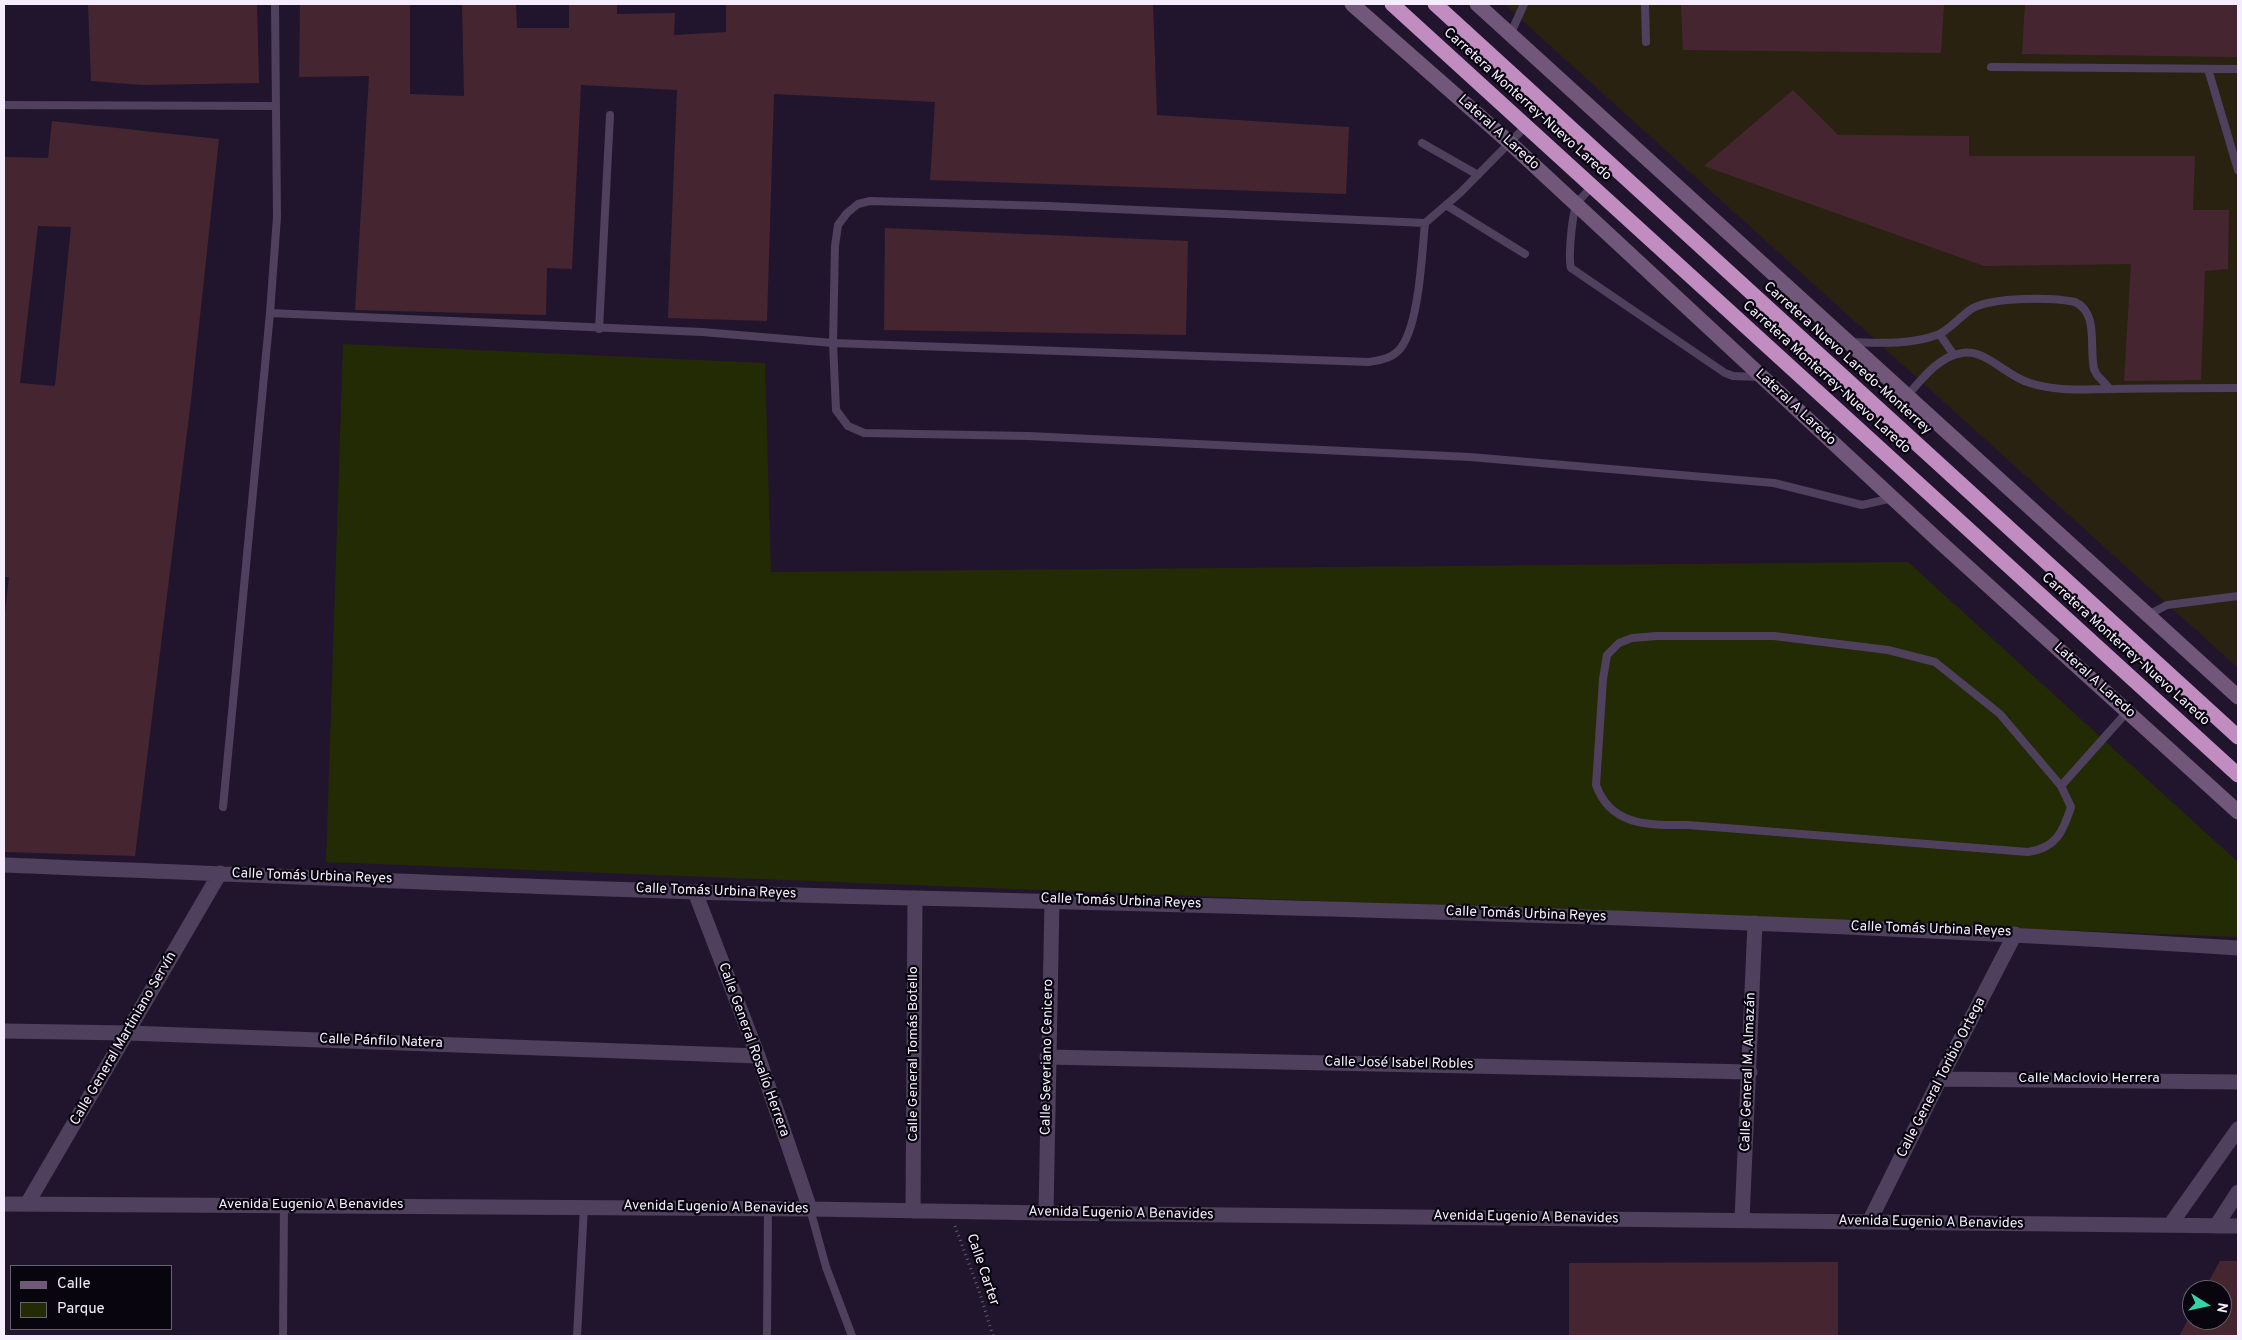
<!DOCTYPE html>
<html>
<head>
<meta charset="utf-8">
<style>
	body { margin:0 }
	#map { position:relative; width:2242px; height:1340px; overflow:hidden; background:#21152d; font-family:Overpass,sans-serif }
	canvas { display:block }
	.frame { position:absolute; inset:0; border:5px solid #f5edfe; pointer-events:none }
	.legend { position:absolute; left:10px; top:1265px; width:162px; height:65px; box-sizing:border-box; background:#08050e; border:1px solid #67626e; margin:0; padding:6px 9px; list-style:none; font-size:15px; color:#f5edfe }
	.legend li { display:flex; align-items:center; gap:10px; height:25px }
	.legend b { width:25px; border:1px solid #67626e }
	.north { position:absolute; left:2182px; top:1280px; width:50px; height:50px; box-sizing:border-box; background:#08050e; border:1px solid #67626e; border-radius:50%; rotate:100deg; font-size:14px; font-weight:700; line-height:20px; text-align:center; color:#f5edfe }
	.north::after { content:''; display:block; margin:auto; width:18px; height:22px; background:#34d4a8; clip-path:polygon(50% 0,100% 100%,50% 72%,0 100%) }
</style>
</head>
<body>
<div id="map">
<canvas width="2242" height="1340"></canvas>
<div class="frame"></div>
<ul class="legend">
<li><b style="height:6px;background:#71587a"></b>Calle</li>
<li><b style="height:14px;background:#232b04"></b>Parque</li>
</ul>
<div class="north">N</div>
</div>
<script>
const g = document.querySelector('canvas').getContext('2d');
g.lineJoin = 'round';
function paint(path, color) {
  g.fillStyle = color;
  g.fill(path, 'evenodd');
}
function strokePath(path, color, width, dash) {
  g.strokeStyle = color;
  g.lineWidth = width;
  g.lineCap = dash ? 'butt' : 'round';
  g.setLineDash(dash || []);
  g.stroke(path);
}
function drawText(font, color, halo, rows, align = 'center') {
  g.font = font + ' Overpass,sans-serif';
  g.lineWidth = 4.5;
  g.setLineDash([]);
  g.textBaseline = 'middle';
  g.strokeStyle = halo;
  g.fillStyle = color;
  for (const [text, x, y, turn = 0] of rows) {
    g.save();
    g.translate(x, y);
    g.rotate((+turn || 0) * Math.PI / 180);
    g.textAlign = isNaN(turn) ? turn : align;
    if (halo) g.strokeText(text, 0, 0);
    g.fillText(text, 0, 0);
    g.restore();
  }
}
const industrial = new Path2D(`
	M1504 4H2238V668Z`);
const green = new Path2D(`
	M343 344 765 363 771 572 1908 562 2238 862V937L326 862Z`);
const building = new Path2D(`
	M88 4H257L259 83 142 85 91 81Z
	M300 4H410V94L464 96 462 4H516L517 28H569V4H617V14L675 13 674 35 726 32V4H1153L1157 115 1349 127 1346 194 930 180 935 102 774 94 767 321 668 318 677 90 581 85 572 269 547 268 546 315 355 310 369 76 299 77Z
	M1681 4H1944L1941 53 1683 50Z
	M2025 4H2238V57L2022 54Z
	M1793 90 1838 135 1969 136V156H2195L2193 210H2229L2228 269 2205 271 2201 380 2124 381 2131 264 1984 266 1704 166Z
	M52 121 219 139 191 400 135 856 4 852V621L9 577H4V157L48 158ZM38 226 71 227 55 386 20 383Z
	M885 228 1188 241 1186 335 884 330Z
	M2220 1261H2238V1336H2179L2188 1320H2222V1290H2204Z
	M1838 1262V1336H1569V1263Z`);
const path = new Path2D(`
	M955 1226 979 1291 993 1336`);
const lane = new Path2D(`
	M1645 4 1646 42
	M1510 35 1524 4
	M1991 67 2238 69
	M2208 69 2238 170
	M4 105 276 106
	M1422 143 1478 175
	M1592 186C1588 192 1580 198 1577 204 1572 214 1568 257 1571 268L1725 373 1733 376 1760 377
	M1446 205 1525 254
	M1425 223 1048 206 870 201 858 204 847 213 838 225 835 246 833 343 1369 362C1380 360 1390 359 1398 351 1419 331 1422 253 1425 223L1460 193 1526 126
	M270 313 702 332 833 343 836 410 848 426 864 433 1028 436 1470 457 1774 483 1862 505 1893 498
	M599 329 610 115
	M1940 335 1954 355
	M1849 342C1879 343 1909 345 1937 335 1948 332 1961 315 1973 308 1995 297 2051 297 2075 302 2099 313 2089 347 2094 369L2097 375 2110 389
	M1907 396C1921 380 1939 356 1962 353 1986 349 2007 377 2030 383 2058 392 2084 389 2113 389 2155 388 2196 388 2238 388
	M2148 615 2167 605 2238 596
	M2061 786 2071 807C2063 832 2056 848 2028 852L1688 825C1650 825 1611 827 1596 785L1603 679 1607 655 1619 643 1632 638 1657 636H1774L1888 650 1935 662 2000 714 2061 786 2127 712
	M223 807 270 313 277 217 275 4
	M810 1209 826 1267 852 1336
	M283 1336 284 1205
	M577 1336 584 1207
	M767 1336 768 1208`);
const street = new Path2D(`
	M4 865C307 877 610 891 913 898 1355 909 1797 920 2238 948
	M695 892 758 1056 810 1209
	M4 1031 128 1033 758 1056
	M1047 1057 1750 1072
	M1940 1079 2238 1082
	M4 1204 810 1209 1046 1213 2238 1226
	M27 1204 220 873
	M913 1211 915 898
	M1046 1213 1052 900
	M1742 1220 1755 923
	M1869 1222 1940 1079 2015 934
	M2170 1225 2238 1129
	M2216 1226 2238 1192`);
const secondary = new Path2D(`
	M1352 4 1510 143 1939 541 2238 812
	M1477 4 2238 697`);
const highway = new Path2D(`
	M1392 4 2238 775
	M1435 4 2238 737`);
const streetNames = [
	["Carretera Monterrey-Nuevo Laredo",1527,105,42],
	["Lateral A Laredo",1498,133,42],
	["Carretera Nuevo Laredo-Monterrey",1847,359,42],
	["Carretera Monterrey-Nuevo Laredo",1826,378,42],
	["Lateral A Laredo",1795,408,43],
	["Carretera Monterrey-Nuevo Laredo",2125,650,42],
	["Lateral A Laredo",2094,681,42],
	["Calle Tomás Urbina Reyes",312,877,2],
	["Calle Tomás Urbina Reyes",716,892,2],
	["Calle Tomás Urbina Reyes",1121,902,2],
	["Calle Tomás Urbina Reyes",1526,915,2],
	["Calle Tomás Urbina Reyes",1931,930,2],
	["Calle General Martiniano Servín",124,1039,-60],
	["Calle Pánfilo Natera",381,1042,2],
	["Calle General Rosalío Herrera",753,1050,70],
	["Calle General Tomás Botello",914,1054,-90],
	["Calle Severiano Cenicero",1048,1057,-89],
	["Calle José Isabel Robles",1399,1064,1],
	["Calle General M. Almazán",1749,1072,-88],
	["Calle General Toribio Ortega",1942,1078,-63],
	["Calle Maclovio Herrera",2089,1079],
	["Avenida Eugenio A Benavides",311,1205],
	["Avenida Eugenio A Benavides",716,1208,1],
	["Avenida Eugenio A Benavides",1121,1214,1],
	["Avenida Eugenio A Benavides",1526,1218,1],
	["Avenida Eugenio A Benavides",1931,1223,1],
	["Calle Carter",982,1270,71]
];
paint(industrial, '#292211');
paint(green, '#232b04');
paint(building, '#452630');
strokePath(path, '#675c72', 3, [1, 4]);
strokePath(lane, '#4f415d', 8);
strokePath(street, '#4f415d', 15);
strokePath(secondary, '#71587a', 15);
strokePath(highway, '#c18cbf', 15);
drawText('14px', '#f5edfe', '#08050e', streetNames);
</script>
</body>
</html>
